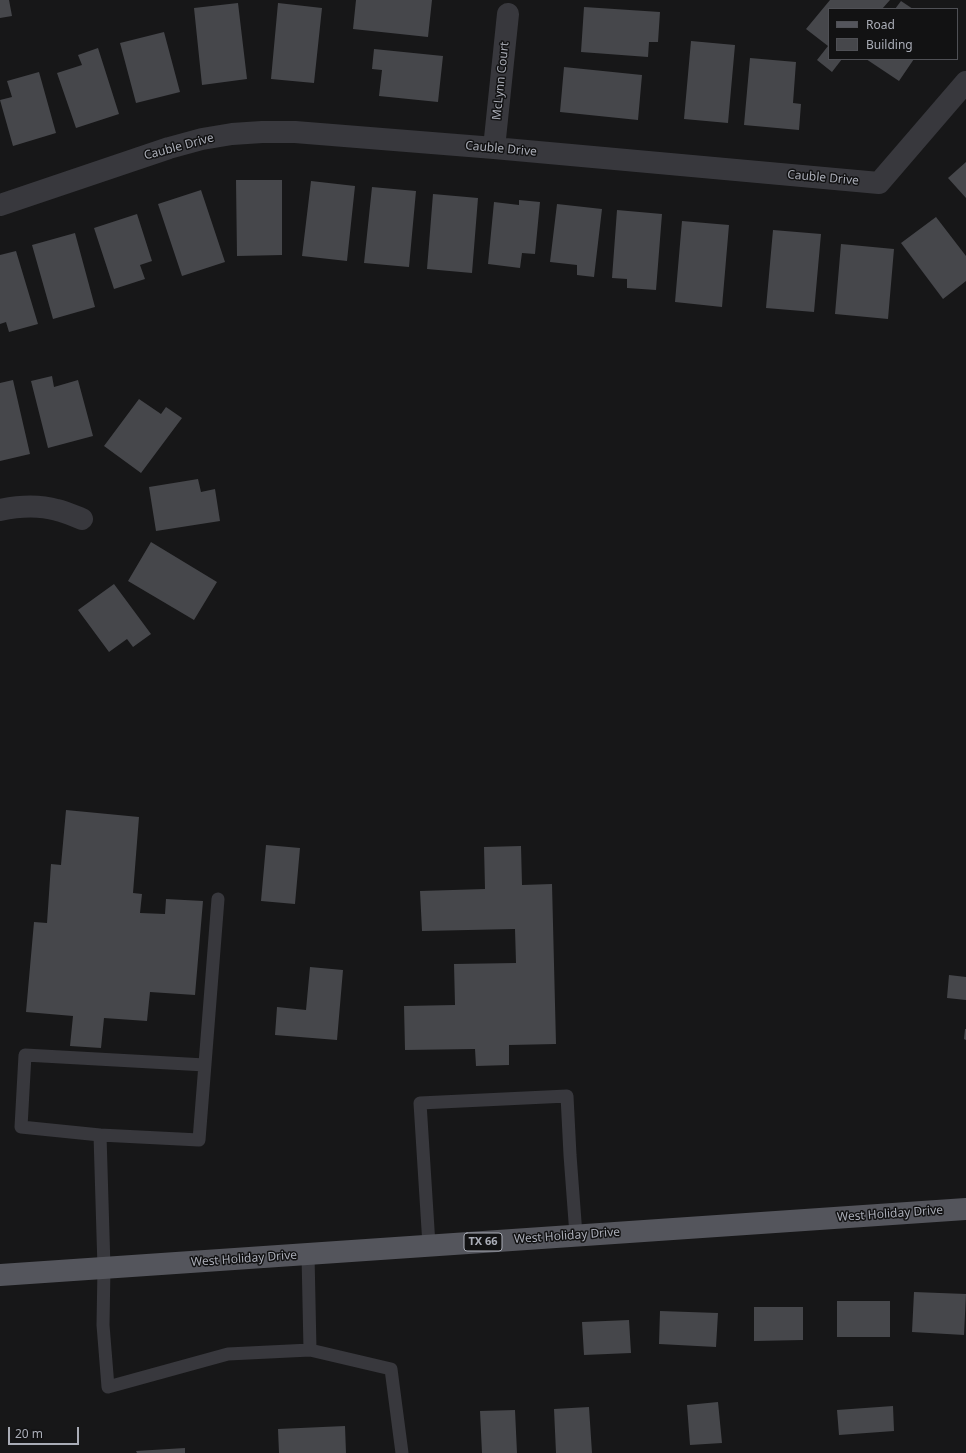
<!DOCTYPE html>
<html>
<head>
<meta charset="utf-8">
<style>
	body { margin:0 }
	#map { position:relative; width:966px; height:1453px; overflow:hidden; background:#171718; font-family:"Noto Sans",sans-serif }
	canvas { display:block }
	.legend { position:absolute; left:828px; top:8px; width:130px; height:52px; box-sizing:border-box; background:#121213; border:1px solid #4f5055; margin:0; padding:5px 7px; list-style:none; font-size:12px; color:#aaadb7 }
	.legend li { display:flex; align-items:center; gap:8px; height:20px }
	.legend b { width:20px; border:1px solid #4f5055 }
	.scale { position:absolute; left:8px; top:1427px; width:71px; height:18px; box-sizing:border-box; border:2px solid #aaadb7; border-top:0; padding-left:5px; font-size:12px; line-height:14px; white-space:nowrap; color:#aaadb7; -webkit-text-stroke:3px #121213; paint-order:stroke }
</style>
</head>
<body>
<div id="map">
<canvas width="966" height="1453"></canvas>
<ul class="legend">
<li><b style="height:5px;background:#54555c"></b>Road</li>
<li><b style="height:11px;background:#46474b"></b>Building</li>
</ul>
<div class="scale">20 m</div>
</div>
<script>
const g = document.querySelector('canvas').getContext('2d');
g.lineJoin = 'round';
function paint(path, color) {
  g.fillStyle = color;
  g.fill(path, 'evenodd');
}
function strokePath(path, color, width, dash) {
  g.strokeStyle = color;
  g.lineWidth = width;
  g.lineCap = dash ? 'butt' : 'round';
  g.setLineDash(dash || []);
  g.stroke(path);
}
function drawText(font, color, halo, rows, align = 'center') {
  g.font = font + ' "Noto Sans",sans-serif';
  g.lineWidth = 3;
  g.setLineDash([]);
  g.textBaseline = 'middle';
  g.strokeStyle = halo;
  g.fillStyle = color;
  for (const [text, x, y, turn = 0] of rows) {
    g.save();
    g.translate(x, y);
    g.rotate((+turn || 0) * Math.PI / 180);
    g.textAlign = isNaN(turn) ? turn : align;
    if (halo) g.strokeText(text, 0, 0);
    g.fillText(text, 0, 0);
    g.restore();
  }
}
const building = new Path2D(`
	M0 0H9L12 16 0 18Z
	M356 0H432L428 37 353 29Z
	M830 0H890L882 9H829V59H842L832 72 817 60 828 46 806 29Z
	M901 1 913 9H895Z
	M238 3 247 79 202 85 194 8Z
	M278 3 322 8 314 83 271 79Z
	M584 7 660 12 658 42H649L648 57 581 52Z
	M164 32 180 92 136 103 120 43Z
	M691 41 735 45 728 123 684 119Z
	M98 48 119 114 76 128 57 73 82 65 78 55Z
	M374 49 443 56 438 102 379 96 382 70 372 69Z
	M750 58 796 62 793 103 801 104 799 130 744 125Z
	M866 59H914L899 81Z
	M564 67 642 75 638 120 560 112Z
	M39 72 56 133 13 146 0 100 12 97 7 81Z
	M966 162V198L948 178Z
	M236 180H282V255L237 256Z
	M311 181 355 186 347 261 302 256Z
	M372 187 416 191 409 267 364 263Z
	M201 190 225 262 182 276 158 204Z
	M433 194 478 198 472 273 427 269Z
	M519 200 540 202 535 254 522 253 520 268 488 264 494 202 519 205Z
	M557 204 602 209 594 277 577 275V265L550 262Z
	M617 210 662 214 656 290 627 288V279L612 278Z
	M137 214 152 261 140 265 145 279 114 289 94 228Z
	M936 217 966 256V281L943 299 901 243Z
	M682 221 729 225 722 307 675 302Z
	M773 230 821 234 814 312 766 308Z
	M75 233 95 307 53 319 32 245Z
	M841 244 894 249 888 319 835 314Z
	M16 251 38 324 9 332 6 322 0 324V255Z
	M52 376 54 387 78 380 93 436 48 448 31 381Z
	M13 380 30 454 0 461V383Z
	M139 399 161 414 166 407 182 418 141 473 104 446Z
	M198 479 201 492 215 489 220 521 156 531 149 487Z
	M151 542 217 582 194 620 128 581Z
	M114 584 151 634 133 647 127 639 109 652 78 610Z
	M66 810 139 817 133 893 142 894 140 913 165 914 166 899 203 901 195 995 150 992 147 1021 104 1018 101 1048 70 1046 73 1016 26 1012 34 922 47 923 51 864 61 865Z
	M266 845 300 848 295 904 261 901Z
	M521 846 522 885 552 884 556 1044 509 1045V1065L476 1066 475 1049 405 1050 404 1006 455 1005 454 964 516 963 515 929 422 931 420 891 485 889 484 847Z
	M310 967 343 970 337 1040 275 1035 277 1007 306 1010Z
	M949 975 966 977V1000L947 998Z
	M965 1029H966V1040L964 1039Z
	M914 1292 966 1294 964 1335 912 1332Z
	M837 1301H890V1337H837Z
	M754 1307H803V1340L754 1341Z
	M660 1311 718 1313 716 1347 659 1344Z
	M629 1320 631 1353 584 1355 582 1322Z
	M718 1402 722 1443 690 1445 687 1405Z
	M893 1406 894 1431 839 1435 837 1410Z
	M589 1407 592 1453H556L554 1409Z
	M515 1410 517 1453H482L480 1411Z
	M345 1426 346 1453H279L278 1429Z
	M185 1448V1453H137L136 1451Z`);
const service = new Path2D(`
	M218 899 199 1140 100 1135 104 1268 103 1325 108 1387 228 1354 310 1350 308 1254
	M100 1135 21 1127 25 1055 205 1065
	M429 1245 420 1103 567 1096 570 1155 576 1235
	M310 1350 391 1369 402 1453`);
const minor = new Path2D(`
	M494 148 508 14
	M0 205 169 148 202 139 232 134 262 132H295L494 148 879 183 966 82
	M0 510C19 506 39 505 57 510 66 512 74 516 82 519`);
const primary = new Path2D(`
	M0 1275 966 1209`);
const shields = [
	[483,1242,38]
];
const shieldNames = [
	["TX 66",483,1242]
];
const streetNames = [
	["McLynn Court",501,81,-84],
	["Cauble Drive",179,147,-15],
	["Cauble Drive",501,149,5],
	["Cauble Drive",823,178,5],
	["West Holiday Drive",890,1214,-4],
	["West Holiday Drive",567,1236,-4],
	["West Holiday Drive",244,1259,-4]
];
paint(building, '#46474b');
strokePath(service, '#38383d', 13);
strokePath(minor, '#38383d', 22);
strokePath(primary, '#54555c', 22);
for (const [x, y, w] of shields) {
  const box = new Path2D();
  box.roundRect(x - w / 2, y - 9, w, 18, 3);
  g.fillStyle = '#121213';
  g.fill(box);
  strokePath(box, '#aaadb7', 1);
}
drawText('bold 11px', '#aaadb7', null, shieldNames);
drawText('12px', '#aaadb7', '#121213', streetNames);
</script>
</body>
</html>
